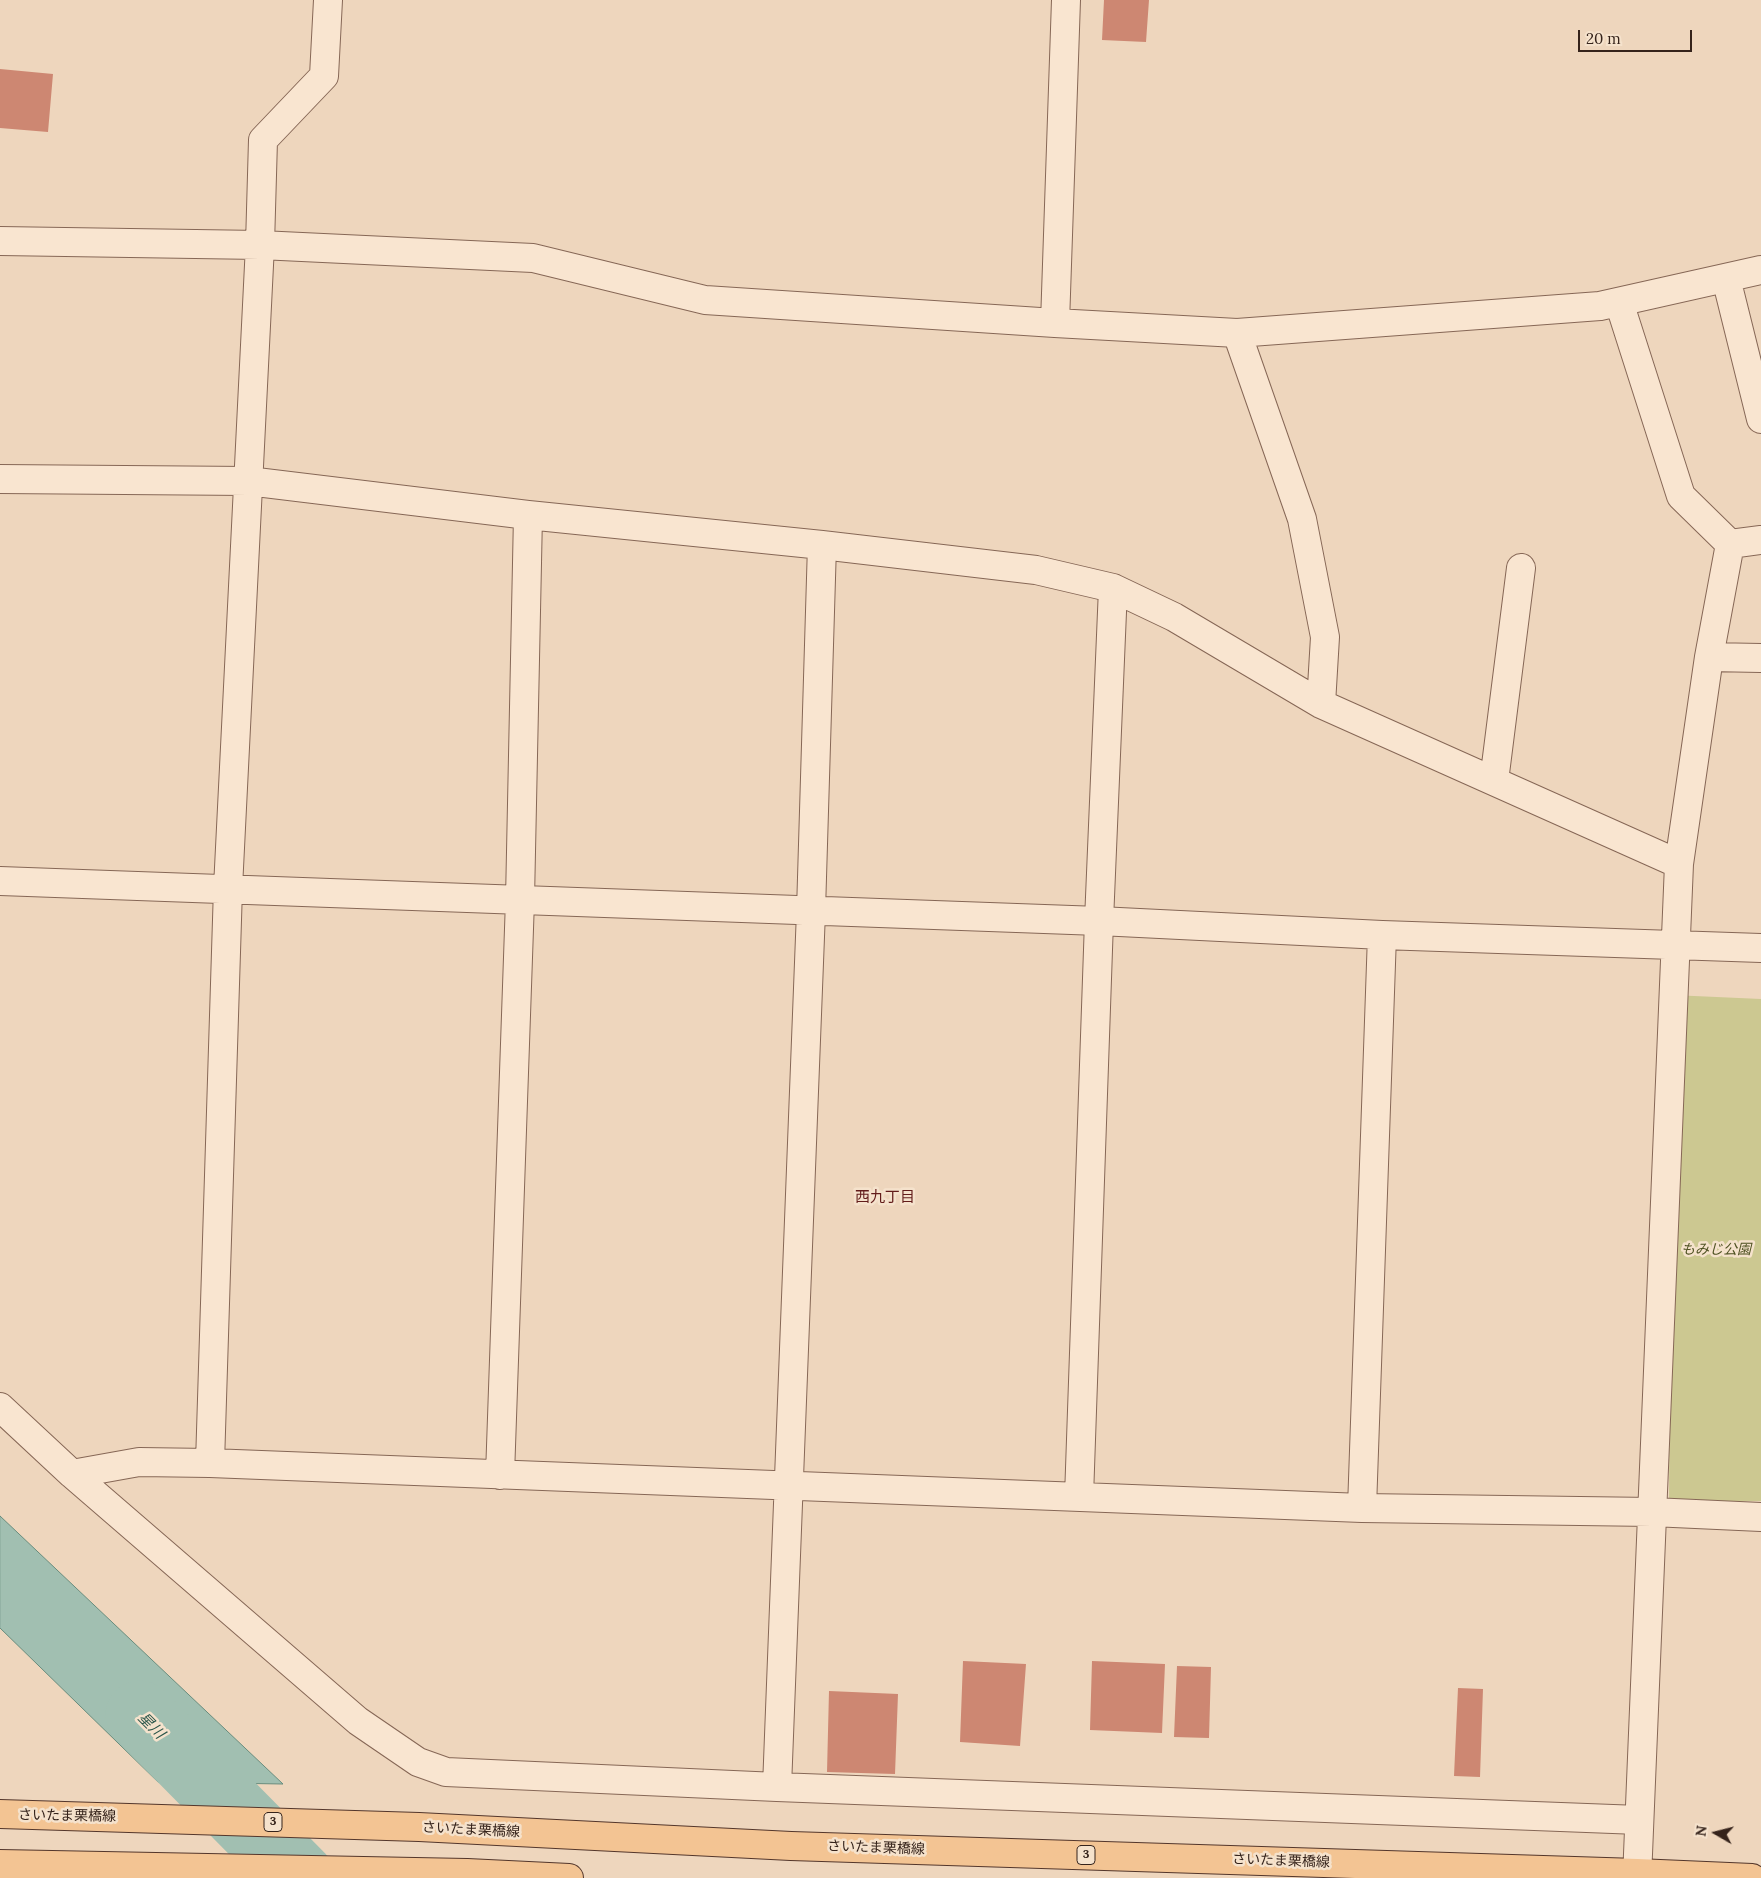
<!DOCTYPE html>
<html>
<head>
<meta charset="utf-8">
<style>
	body { margin:0 }
	#map { position:relative; width:1761px; height:1878px; overflow:hidden; background:#eed6bd; font-family:Lora,serif }
	canvas { display:block }
	.north { position:absolute; left:1691px; top:1808px; width:50px; height:50px; -webkit-text-stroke:4px #f5e2cc; paint-order:stroke; rotate:278deg; font-size:14px; font-weight:700; line-height:20px; text-align:center; color:#35231b }
	.north::after { content:''; display:block; margin:auto; width:18px; height:22px; background:#35231b; clip-path:polygon(50% 0,100% 100%,50% 72%,0 100%) }
	.scale { position:absolute; left:1578px; top:30px; width:114px; height:22px; box-sizing:border-box; border:2px solid #35231b; border-top:0; padding-left:6px; font-size:15px; line-height:18px; white-space:nowrap; color:#35231b; -webkit-text-stroke:4px #f5e2cc; paint-order:stroke }
</style>
</head>
<body>
<div id="map">
<canvas width="1761" height="1878"></canvas>
<div class="north">N</div>
<div class="scale">20 m</div>
</div>
<script>
const g = document.querySelector('canvas').getContext('2d');
g.lineJoin = 'round';
function paint(path, color) {
  g.fillStyle = color;
  g.fill(path, 'evenodd');
}
function strokePath(path, color, width, dash) {
  g.strokeStyle = color;
  g.lineWidth = width;
  g.lineCap = dash ? 'butt' : 'round';
  g.setLineDash(dash || []);
  g.stroke(path);
}
function drawText(font, color, halo, rows, align = 'center') {
  g.font = font + ' Lora,"Noto Sans JP",serif';
  g.lineWidth = 5;
  g.setLineDash([]);
  g.textBaseline = 'middle';
  g.strokeStyle = halo;
  g.fillStyle = color;
  for (const [text, x, y, turn = 0] of rows) {
    g.save();
    g.translate(x, y);
    g.rotate((+turn || 0) * Math.PI / 180);
    g.textAlign = isNaN(turn) ? turn : align;
    if (halo) g.strokeText(text, 0, 0);
    g.fillText(text, 0, 0);
    g.restore();
  }
}
const green = new Path2D(`
	M1672 995 1761 999V1501L1669 1502Z`);
const water = new Path2D(`
	M0 1516 283 1784 158 1782 0 1628Z`);
const river = new Path2D(`
	M140 1715 301 1878`);
const building = new Path2D(`
	M1104 0H1149L1146 42 1102 40Z
	M0 69 53 74 48 132 0 128Z
	M963 1661 1026 1664 1020 1746 960 1742Z
	M1092 1661 1165 1664 1162 1733 1090 1730Z
	M1177 1666 1211 1667 1209 1738 1174 1737Z
	M1458 1688 1483 1689 1480 1777 1454 1776Z
	M829 1691 898 1694 895 1774 827 1772Z`);
const minor = new Path2D(`
	M0 241 260 245 533 258 705 300 1055 323 1237 333 1302 519 1325 637 1321 704
	M1726 278 1761 419
	M1619 302 1681 496 1730 544
	M1055 323 1066 0
	M1237 333 1600 306 1761 270
	M0 479 248 481 528 515 822 545 1036 570 1113 588 1174 617 1321 704 1679 864
	M1709 657 1761 658
	M1494 781 1521 568
	M0 881 1099 921 1382 935 1761 948
	M0 1407 72 1474 358 1721 418 1762 446 1772 777 1787 1639 1820
	M210 1463 228 888 260 245 263 140 324 76 328 0
	M72 1474 139 1462 210 1463 1362 1508 1652 1512 1761 1517
	M500 1475 520 900 528 515
	M1079 1497 1099 921 1113 588
	M1362 1508 1382 935
	M777 1787 811 911 822 545
	M1637 1878 1679 864 1709 657 1730 544 1761 540`);
const major = new Path2D(`
	M0 1814 419 1827 791 1846 1637 1873 1752 1878
	M0 1864 467 1873 569 1878`);
const shields = [
	[273,1822,18],
	[1086,1855,18]
];
const shieldNames = [
	["3",273,1822],
	["3",1086,1855]
];
const parkNames = [
	["もみじ公園",1716,1250]
];
const streetNames = [
	["さいたま栗橋線",67,1816,1],
	["さいたま栗橋線",471,1830,3],
	["さいたま栗橋線",876,1848,2],
	["さいたま栗橋線",1281,1861,2]
];
const neighbourhoodNames = [
	["西九丁目",885,1198]
];
const waterNames = [
	["星川",151,1726,45]
];
paint(green, '#ccc891');
paint(water, '#a1bfb1');
strokePath(water, '#688c7d', 1);
strokePath(river, '#a1bfb1', 69);
paint(building, '#cd8772');
strokePath(minor, '#866756', 30);
strokePath(major, '#53362b', 30);
strokePath(minor, '#f9e5d0', 28);
strokePath(major, '#f3c493', 28);
for (const [x, y, w] of shields) {
  const box = new Path2D();
  box.roundRect(x - w / 2, y - 9.5, w, 19, 4);
  g.fillStyle = '#f5e2cc';
  g.fill(box);
  strokePath(box, '#35231b', 1);
}
drawText('bold 12px', '#35231b', null, shieldNames);
drawText('italic 14px', '#4e5121', '#f5e2cc', parkNames);
drawText('14px', '#35231b', '#f5e2cc', streetNames);
drawText('15px', '#621c1a', '#f5e2cc', neighbourhoodNames);
drawText('italic 15px', '#2a554a', '#f5e2cc', waterNames);
</script>
</body>
</html>
